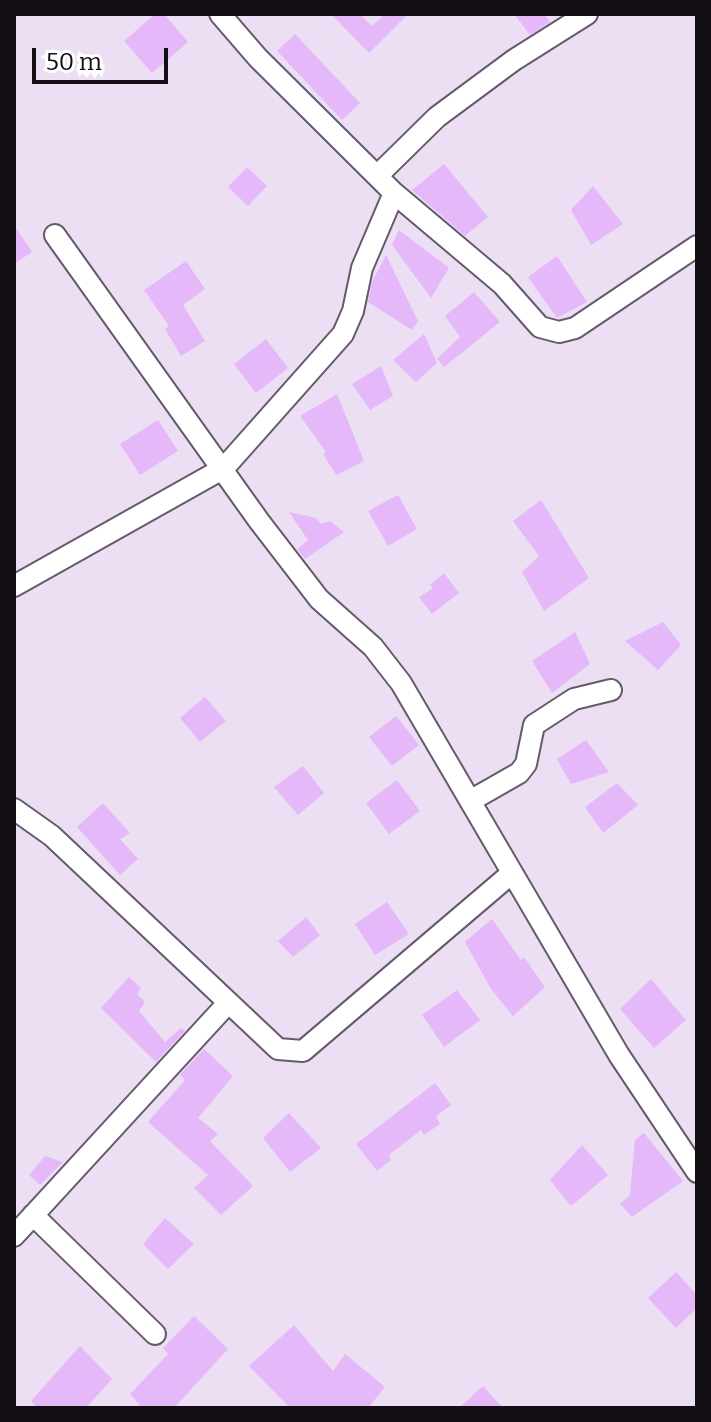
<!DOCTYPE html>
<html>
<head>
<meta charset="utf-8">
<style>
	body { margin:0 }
	#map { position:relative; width:711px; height:1422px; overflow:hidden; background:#ecdff3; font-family:Bitter,serif }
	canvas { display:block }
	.frame { position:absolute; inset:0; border:16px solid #120e14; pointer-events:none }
	.scale { position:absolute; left:32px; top:48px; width:136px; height:36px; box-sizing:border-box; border:4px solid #120e14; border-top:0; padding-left:10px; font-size:24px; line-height:28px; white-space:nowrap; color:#120e14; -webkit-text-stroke:6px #fff; paint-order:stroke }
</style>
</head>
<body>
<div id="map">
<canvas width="711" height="1422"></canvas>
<div class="frame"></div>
<div class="scale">50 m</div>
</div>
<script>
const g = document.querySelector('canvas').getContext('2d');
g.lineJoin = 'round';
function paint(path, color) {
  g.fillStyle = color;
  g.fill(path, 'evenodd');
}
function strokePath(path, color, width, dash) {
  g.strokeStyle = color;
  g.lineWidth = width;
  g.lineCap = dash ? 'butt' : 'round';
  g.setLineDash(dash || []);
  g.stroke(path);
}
const building = new Path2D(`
	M155 14H164L188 42 152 73 124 41Z
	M331 14H360L372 26 385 14H408L369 53Z
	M514 14H544L550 22 530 35Z
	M295 34 360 103 342 120 277 51Z
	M444 164 488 217 465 236 412 190Z
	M247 167 267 186 248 206 228 187Z
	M593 186 623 224 591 245 571 210Z
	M14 225 32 252 14 264Z
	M399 230 449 268 431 298 392 245Z
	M386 255 418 321 412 330 368 302 372 282Z
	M557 256 587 302 557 318 528 277Z
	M186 261 205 289 183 305 205 341 181 356 165 329 169 326 144 290Z
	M474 292 500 322 444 367 437 359 460 337 445 316Z
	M424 334 437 363 416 382 393 360Z
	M266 339 288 368 256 393 234 364Z
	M381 366 393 396 370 410 352 384Z
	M337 394 364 461 336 475 323 454 326 452 300 416Z
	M158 420 178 451 140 475 120 444Z
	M398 495 417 529 388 546 368 511Z
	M541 500 589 578 544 611 522 572 539 556 513 521Z
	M289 512 316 518 321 524 330 521 344 532 305 559 297 549 308 540Z
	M444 573 459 593 432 614 419 597 433 588 430 585Z
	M663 622 681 645 658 670 625 641Z
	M575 632 590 664 552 693 532 661Z
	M205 697 226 721 200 742 180 718Z
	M396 716 419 745 392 766 369 737Z
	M586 740 609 772 571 784 557 759Z
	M303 766 324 793 298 815 274 787Z
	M397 780 420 811 389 834 366 803Z
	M617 783 638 805 603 833 585 807Z
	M103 803 130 833 120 839 138 859 120 875 77 827Z
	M387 902 409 934 375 955 355 924Z
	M306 917 320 935 293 957 278 941Z
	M492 919 521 960 524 957 545 987 513 1016 491 989 465 942Z
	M129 977 141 988 137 994 145 1002 139 1011 165 1042 181 1028 185 1031 156 1062 101 1008Z
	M651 979 686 1020 654 1048 620 1009Z
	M457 990 480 1020 444 1047 422 1015Z
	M204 1049 233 1076 198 1118 218 1134 210 1141 253 1186 221 1215 194 1188 208 1175 148 1122 185 1080 180 1075Z
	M435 1083 451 1105 436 1116 440 1124 424 1135 421 1130 389 1155 391 1160 377 1171 356 1144Z
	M289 1113 321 1148 290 1172 263 1138Z
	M644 1133 683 1181 632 1217 620 1204 630 1195 635 1140Z
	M582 1145 608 1175 571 1206 550 1180Z
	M45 1156 63 1162 40 1185 29 1175Z
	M165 1218 194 1244 168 1269 143 1244Z
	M676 1272 697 1295V1308L676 1328 648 1298Z
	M194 1316 228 1349 174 1408H142L130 1394 168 1354 163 1348Z
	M294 1325 333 1371 345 1354 385 1387 368 1408H290L249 1366Z
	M80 1346 112 1379 86 1408H37L31 1401Z
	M483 1386 503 1408H459Z`);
const minor = new Path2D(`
	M377 176 437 117 514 60 587 14
	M394 193 502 284 540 327 559 332 575 328 697 246
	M55 235 259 521 319 599 373 647 401 683 619 1055 697 1172
	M14 586 224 468 343 334 353 311 362 268 394 193 258 58 220 14
	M470 801 519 773 526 764 534 725 574 699 611 690
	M14 809 52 836 278 1049 303 1051 512 873
	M33 1215 155 1334
	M14 1236 228 1003`);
paint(building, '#e5b8fa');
strokePath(minor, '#655a6b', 24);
strokePath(minor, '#fff', 20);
</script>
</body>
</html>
